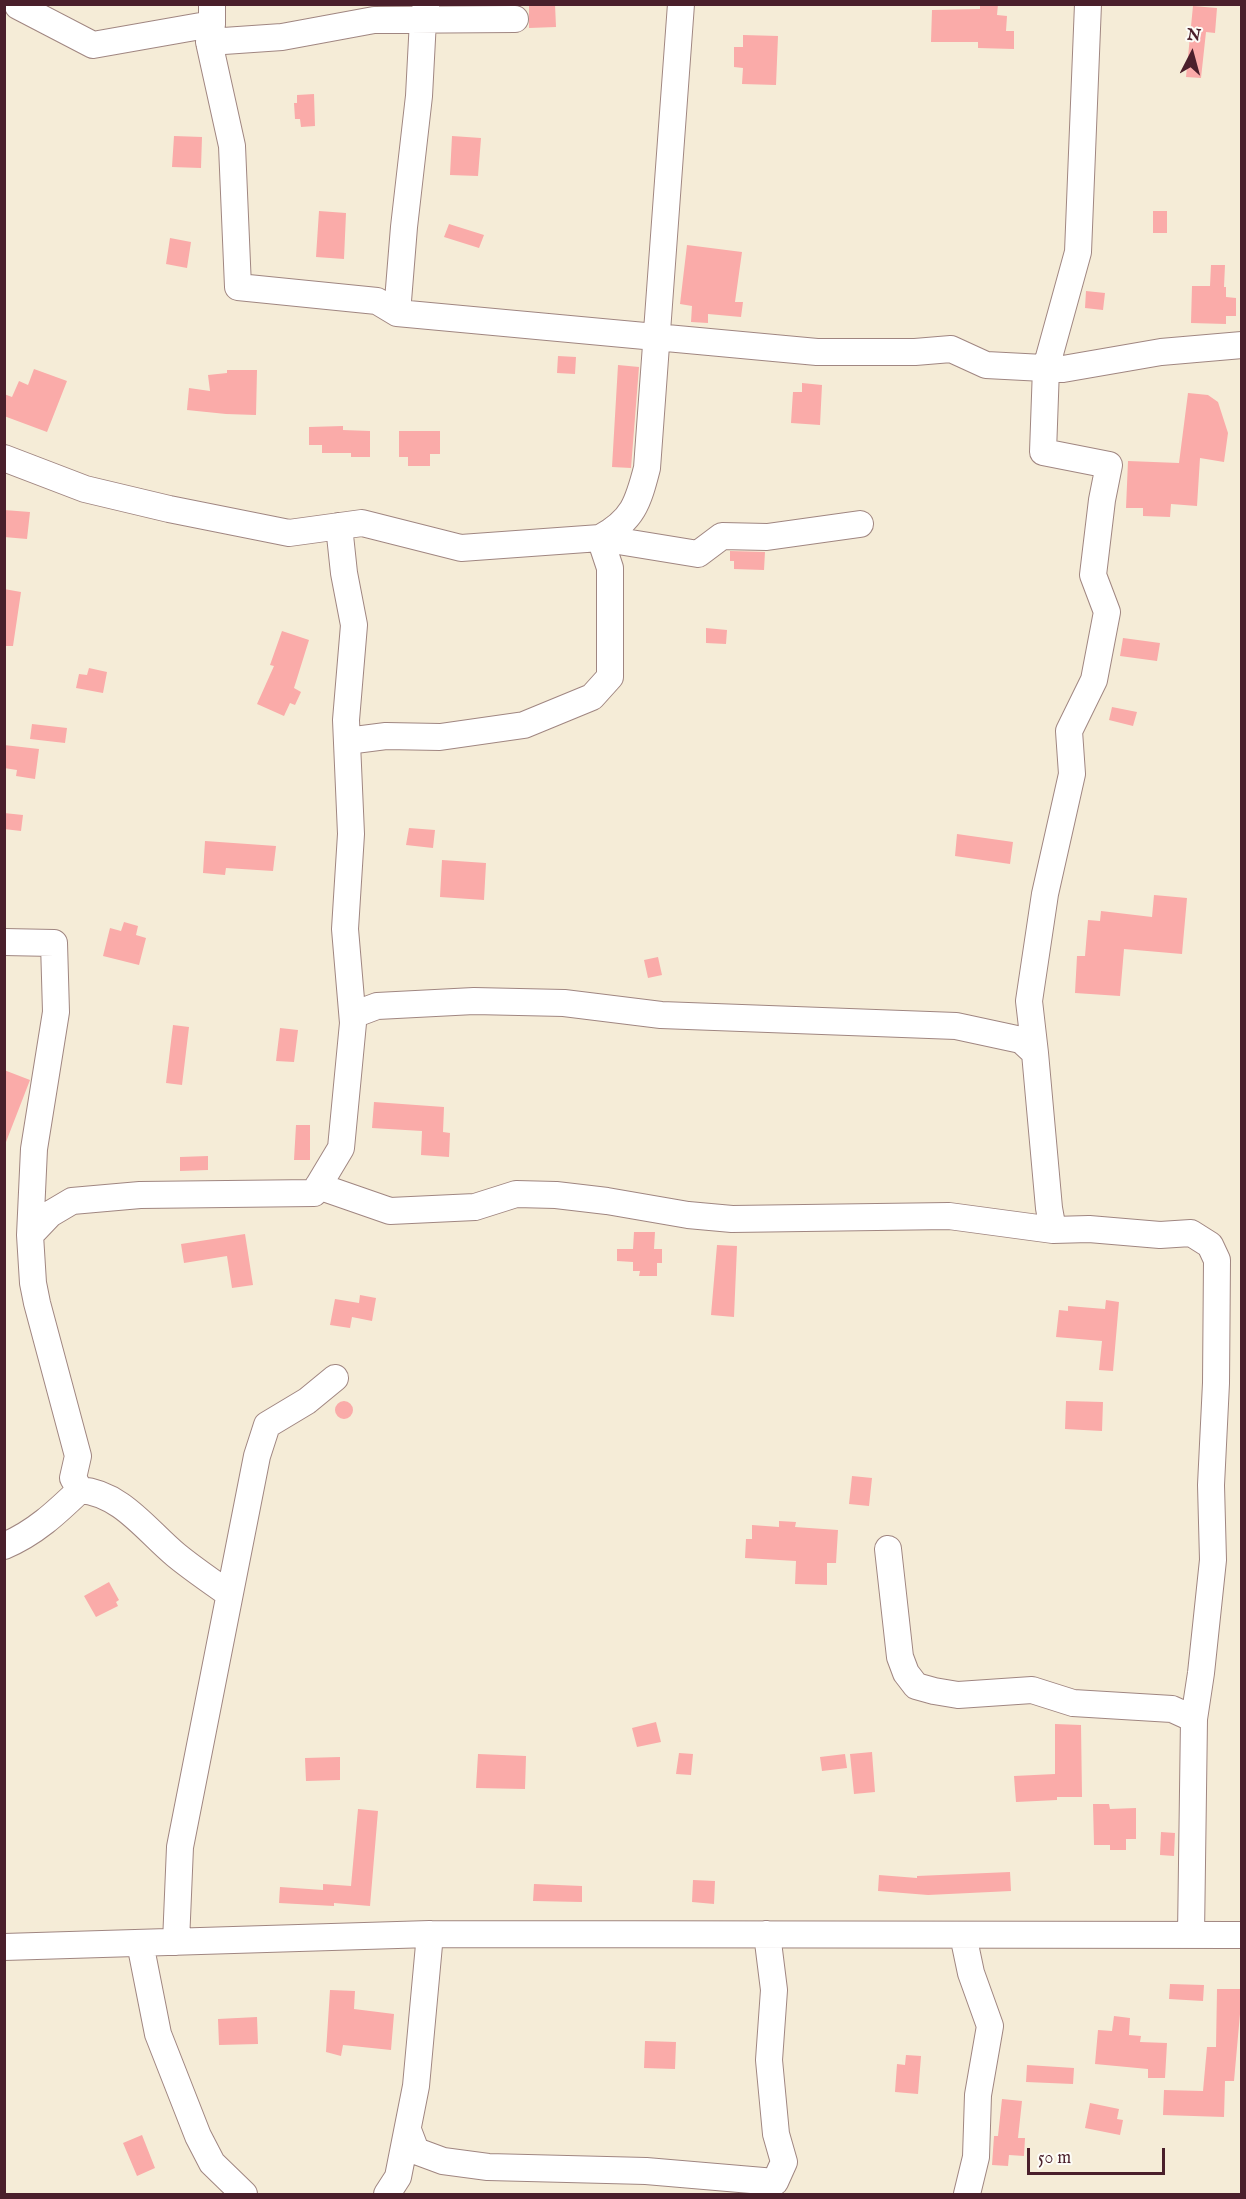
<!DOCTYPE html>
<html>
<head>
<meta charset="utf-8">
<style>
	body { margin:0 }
	#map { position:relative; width:1246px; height:2199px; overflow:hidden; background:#f5ecd7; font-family:"IM FELL English",serif }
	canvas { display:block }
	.frame { position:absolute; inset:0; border:6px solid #4a1f2b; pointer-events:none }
	.north { position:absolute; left:1162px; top:24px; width:60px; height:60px; -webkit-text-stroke:4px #fdfcf7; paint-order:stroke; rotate:6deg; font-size:16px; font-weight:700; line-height:24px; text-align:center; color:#4a1f2b }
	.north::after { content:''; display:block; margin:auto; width:21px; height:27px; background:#4a1f2b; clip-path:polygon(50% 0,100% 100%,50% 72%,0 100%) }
	.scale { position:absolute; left:1027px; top:2148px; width:138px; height:27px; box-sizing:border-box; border:3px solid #4a1f2b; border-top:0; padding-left:8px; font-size:18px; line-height:21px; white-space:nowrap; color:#4a1f2b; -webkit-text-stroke:4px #fdfcf7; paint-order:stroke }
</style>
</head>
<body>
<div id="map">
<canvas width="1246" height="2199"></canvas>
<div class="frame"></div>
<div class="north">N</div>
<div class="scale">50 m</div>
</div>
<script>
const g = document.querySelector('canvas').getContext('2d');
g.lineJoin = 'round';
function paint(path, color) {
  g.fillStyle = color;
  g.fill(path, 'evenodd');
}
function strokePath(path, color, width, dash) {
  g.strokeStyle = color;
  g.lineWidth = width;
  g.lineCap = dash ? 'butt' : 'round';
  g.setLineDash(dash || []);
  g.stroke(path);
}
const building = new Path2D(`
	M529 4H555L556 27 529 28Z
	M980 4H998L997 15 1007 16 1006 31H1014V49L978 48V42H931L932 10 980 9Z
	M1193 6 1217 8 1215 33 1206 32 1201 78 1186 77Z
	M743 35 778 36 776 85 742 84 743 68 734 67V47H743Z
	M314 94 315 126 301 127 300 119H295L294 103H297V95Z
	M174 136 202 137 201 168 172 167Z
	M452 136 481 138 478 176 450 175Z
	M319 211 346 213 344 259 316 257Z
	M1153 211H1167V233H1153Z
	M449 224 484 235 479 248 444 237Z
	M170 238 191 242 187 268 166 264Z
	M687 245 742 252 735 302H743L741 317 708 314V323L691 322 692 306 680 304Z
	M1211 265H1225L1224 287H1226V297L1236 298V316H1226V324L1191 323 1192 286H1210Z
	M1086 291 1105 293 1103 310 1085 308Z
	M558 356 576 357 575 374 557 373Z
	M618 365 639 367 631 468 612 467Z
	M34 369 67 381 47 432 4 416V394L12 397 19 381 28 385Z
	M227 370H257L256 415 226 414 187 410 189 388 210 391 208 375 227 373Z
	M802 383 822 385 820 425 791 423 793 392H802Z
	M1188 393 1208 395 1218 402 1228 433 1224 462 1200 458 1197 506 1171 504 1170 517 1143 516V508H1126L1128 461 1179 463Z
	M343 426V430L370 431V457H351V453H322V445H309V427Z
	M399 431H440V454H430V466H408V457H399Z
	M4 510 30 512 27 539 4 537Z
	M730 551 765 552 764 570 734 569V561H730Z
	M4 589 21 592 13 646H4Z
	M706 628 727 630 726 644 706 643Z
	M282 631 309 640 294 688 301 692 295 705 290 703 284 716 257 704 274 666 270 665Z
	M1123 638 1160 643 1157 661 1120 656Z
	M89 668 107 672 103 693 76 688 79 674 87 675Z
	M1112 707 1137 712 1133 726 1109 720Z
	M32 724 67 728 65 743 30 739Z
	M4 745 39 749 35 779 16 776 17 770 4 768Z
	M4 813 23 815 21 831 4 829Z
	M409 828 435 830 433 848 406 845Z
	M957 834 1013 842 1010 864 955 856Z
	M205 841 276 846 273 871 226 868 225 875 203 873Z
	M442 860 486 863 484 900 440 897Z
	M1154 895 1187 898 1182 954 1124 949 1120 996 1075 993 1077 956H1085L1088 920 1100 921 1101 911 1152 917Z
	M124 922 138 926 136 935 146 938 139 965 103 956 110 928 121 931Z
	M658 957 662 975 648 978 644 960Z
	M173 1025 189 1027 182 1085 166 1083Z
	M280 1028 298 1030 294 1062 276 1061Z
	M4 1070 30 1080 6 1142H4Z
	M374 1102 444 1107 443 1132 450 1133 449 1157 421 1155 422 1131 372 1128Z
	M296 1125H310V1160H294Z
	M208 1156V1170L180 1171V1157Z
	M634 1232H655L654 1249H662V1263H657V1276H639L640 1271H633V1262L617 1261V1249H633Z
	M245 1234 253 1285 232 1288 227 1256 184 1263 181 1244Z
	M717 1245 737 1246 734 1317 711 1315Z
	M360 1295 376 1298 372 1321 352 1317 350 1328 330 1325 335 1299 359 1303Z
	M1106 1300 1119 1302 1113 1371 1099 1370 1102 1341 1056 1337 1059 1310 1068 1311V1306L1105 1309Z
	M1066 1401 1103 1402 1102 1431 1065 1429Z
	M335 1410a9 9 0 1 1 18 0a9 9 0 1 1-18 0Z
	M852 1476 872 1478 869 1506 849 1504Z
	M779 1521 796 1522 795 1527 838 1530 836 1563H827V1585L795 1584 796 1561 745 1558 746 1539H752V1525L779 1527Z
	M109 1582 119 1600 116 1602 118 1606 96 1617 84 1596Z
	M656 1722 661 1742 637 1747 632 1728Z
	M1055 1724 1081 1725 1082 1797H1057V1800L1016 1802 1014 1776 1055 1774Z
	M872 1752 875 1792 854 1794 850 1754Z
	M679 1753 693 1754 691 1775 676 1774Z
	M478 1754 526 1756 525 1789 476 1788Z
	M845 1754 847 1768 822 1771 820 1757Z
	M340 1757V1780L306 1781 305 1758Z
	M1093 1804H1109L1110 1809 1136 1808V1839H1126V1850H1110V1845H1094Z
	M358 1809 378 1811 370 1906 334 1903V1906L279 1903 280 1887 323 1890V1884L351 1886Z
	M1161 1832 1175 1833 1174 1856 1160 1855Z
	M1010 1872 1011 1891 928 1895 878 1891 879 1875 917 1878V1876Z
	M693 1880 715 1881 714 1904 692 1902Z
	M534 1884 582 1886V1902L533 1901Z
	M1170 1984 1204 1985 1203 2001 1169 1999Z
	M1217 1989H1240V2014L1234 2081H1225L1224 2117 1163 2115 1164 2090 1203 2091 1207 2047H1216Z
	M330 1990 355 1991 354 2009 394 2014 391 2050 343 2045 341 2056 326 2052Z
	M1114 2016 1130 2018 1129 2035 1141 2036 1140 2042 1167 2043 1165 2078H1148V2069L1095 2064 1098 2030 1112 2031Z
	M257 2017 258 2044 219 2045 218 2019Z
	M645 2041 676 2042 675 2069 644 2068Z
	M906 2055 921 2056 918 2094 895 2092 897 2064 905 2065Z
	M1027 2065 1074 2068 1073 2084 1026 2082Z
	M1002 2099 1022 2101 1018 2138H1025L1024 2156 1009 2155 1008 2166 992 2165 994 2136H998Z
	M1090 2103 1119 2109 1117 2119 1123 2120 1120 2135 1085 2128Z
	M142 2135 155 2168 137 2176 123 2143Z`);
const minor = new Path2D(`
	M18 6 93 45 212 24V4
	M212 24 209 42 282 37 374 20 515 19
	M209 42 232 146 238 287 377 301 397 313 817 352H915L951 349 986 365 1063 369 1161 352 1242 345
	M397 313 404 227 419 96 423 20 426 5
	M4 458 85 489 169 509 289 533 362 523 461 548 600 538 698 554 722 536 767 537 860 524
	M347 741 386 736 440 737 524 725 592 697 610 677V568L600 538C633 520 638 503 647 468L681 4
	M4 942 54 943 56 1012 34 1149 30 1235 33 1283 37 1303 78 1456 73 1478 80 1490C121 1493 147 1531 176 1555 193 1569 211 1581 229 1594
	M353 1015 377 1006 474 1001 564 1003 661 1015 956 1026 1021 1040 1035 1053 1049 1208 1053 1230
	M1035 1053 1029 1001 1045 894 1072 774 1069 731 1094 680 1107 612 1093 575 1102 500 1109 465 1043 452 1046 368 1078 252 1088 4
	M318 1186 390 1211 475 1207 516 1194 556 1195 607 1201 688 1215 732 1219 949 1216 1053 1230 1089 1229 1160 1235 1191 1233 1210 1245 1217 1260 1216 1383 1211 1485 1213 1560 1201 1673 1194 1719
	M30 1235 50 1214 72 1201 140 1195 314 1193 341 1148 353 1023 345 929 351 834 346 720 354 625 344 573 339 526
	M4 1546C35 1533 57 1512 80 1490
	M888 1549 900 1657 906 1673 916 1686 934 1691 958 1695 1032 1690 1073 1703 1172 1709 1194 1719 1191 1935
	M963 1935 971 1973 990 2026 978 2095 976 2157 967 2194
	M176 1942 180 1847 257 1456 267 1425 307 1401 335 1378
	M140 1943 158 2034 198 2136 212 2163 244 2194
	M4 1947 430 1934 1242 1935
	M408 2130 416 2151 443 2161 488 2167 646 2171 775 2182 784 2162 776 2134 769 2060 774 1990 767 1934
	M387 2194 398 2177 416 2086 430 1934`);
paint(building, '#faaba9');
strokePath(minor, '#a08681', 28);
strokePath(minor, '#fff', 26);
</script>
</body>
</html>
